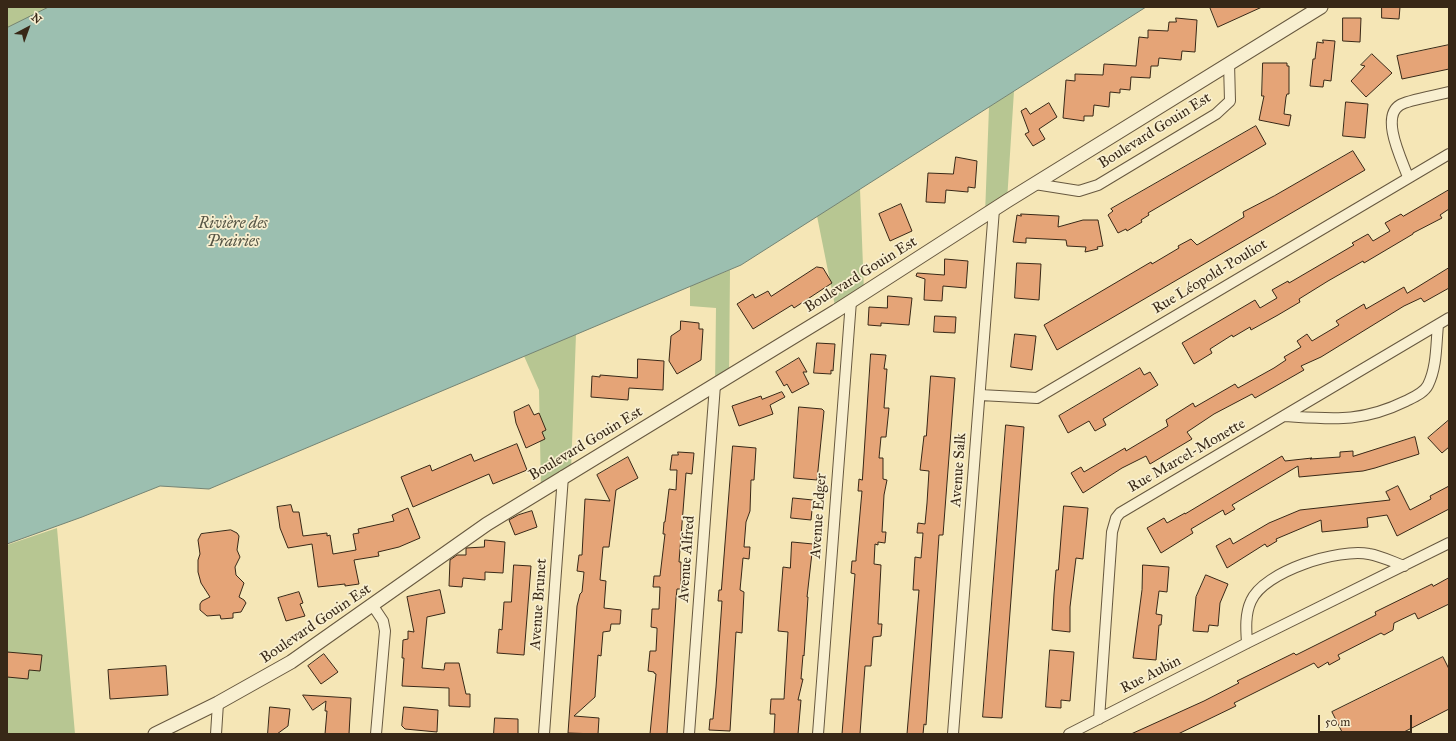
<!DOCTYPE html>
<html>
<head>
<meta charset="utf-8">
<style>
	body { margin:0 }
	#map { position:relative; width:1456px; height:741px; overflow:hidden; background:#f5e6b6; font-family:"IM FELL Great Primer",serif }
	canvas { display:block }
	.frame { position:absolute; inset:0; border:8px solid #382817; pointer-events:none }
	.north { position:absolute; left:8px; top:8px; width:40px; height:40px; -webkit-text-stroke:3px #f8efd0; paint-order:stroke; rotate:41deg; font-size:11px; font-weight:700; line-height:16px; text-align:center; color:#382817 }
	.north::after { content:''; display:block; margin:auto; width:14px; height:18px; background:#382817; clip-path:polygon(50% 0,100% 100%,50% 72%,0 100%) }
	.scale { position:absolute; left:1318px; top:715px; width:94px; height:18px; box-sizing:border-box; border:2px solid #382817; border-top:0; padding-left:5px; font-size:12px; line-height:14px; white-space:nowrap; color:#382817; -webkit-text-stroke:3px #f8efd0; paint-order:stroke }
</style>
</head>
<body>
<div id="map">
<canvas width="1456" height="741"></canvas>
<div class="frame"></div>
<div class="north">N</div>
<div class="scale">50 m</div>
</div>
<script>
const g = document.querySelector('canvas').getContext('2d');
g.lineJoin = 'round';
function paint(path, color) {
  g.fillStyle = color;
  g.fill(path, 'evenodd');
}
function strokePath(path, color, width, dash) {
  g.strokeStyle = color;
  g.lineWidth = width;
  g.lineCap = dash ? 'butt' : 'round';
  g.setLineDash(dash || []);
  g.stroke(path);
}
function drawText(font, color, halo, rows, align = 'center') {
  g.font = font + ' "IM FELL Great Primer",serif';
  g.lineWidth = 3.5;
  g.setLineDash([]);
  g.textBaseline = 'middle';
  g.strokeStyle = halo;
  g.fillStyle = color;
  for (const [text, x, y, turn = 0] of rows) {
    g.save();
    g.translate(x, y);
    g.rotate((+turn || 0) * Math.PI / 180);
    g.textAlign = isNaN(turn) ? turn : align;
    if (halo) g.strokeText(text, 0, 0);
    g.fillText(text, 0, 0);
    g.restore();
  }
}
const green = new Path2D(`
	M7 7H74L7 49Z
	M1014 91 1007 201 985 215 989 107Z
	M860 189 864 292 836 311 817 216Z
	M730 270 729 376 715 385 716 308 690 306V286Z
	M576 334 571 471 541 490 539 390 524 356Z
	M57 528 75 734H7V545Z`);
const water = new Path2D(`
	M49 7H1146L741 265 209 489 160 486 82 517 7 544V28Z`);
const building = new Path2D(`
	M1210 7H1262L1218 27Z
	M1382 7H1400L1399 19 1382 18Z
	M1176 18 1197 20 1195 52 1182 51 1181 60 1159 58 1158 66H1151L1150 78 1131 77 1130 90 1120 89V93L1110 92 1109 107 1094 105 1093 116H1084V121L1063 118 1066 80 1075 81V74L1103 75 1104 64 1136 66 1139 37 1148 38V30L1168 31 1169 22H1176Z
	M1343 18H1361L1360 42 1343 41Z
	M1323 40 1335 41 1331 81 1324 80 1323 87 1310 86 1313 59H1315L1317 42 1323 43Z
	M1449 45V69L1402 79 1397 56Z
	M1372 54 1392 73 1366 97 1351 81 1365 66 1361 65Z
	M1263 63H1287V66H1289V94H1287L1286 97 1284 114 1291 115 1289 126 1259 120 1264 96H1262Z
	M1346 102 1368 104 1365 138 1343 136Z
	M1049 103 1057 117 1039 129 1045 139 1033 146 1025 134 1029 132 1021 111 1026 108 1030 114Z
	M1256 126 1266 144 1148 213 1149 215 1141 220 1142 222 1127 231 1126 229 1118 233 1108 215 1113 211 1111 209Z
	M1353 151 1365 170 1057 350 1044 325 1151 262 1152 264 1179 248 1178 246 1191 239 1197 245 1244 217 1243 212 1274 196Z
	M956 157 977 161 975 188 968 187V192L946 190 945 203 926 202 928 173 953 174Z
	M1449 190V209L1440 215 1442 218 1413 233V234L1364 263 1363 261 1328 281 1299 299 1300 302 1278 315 1251 330 1250 327 1233 337 1232 335 1210 349 1212 353 1194 364 1182 343 1255 300 1260 308 1277 298 1272 290 1288 281 1289 283 1354 245 1352 243 1368 234 1373 241 1390 231 1385 223 1401 214 1403 216Z
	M901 204 912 231 890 241 879 214Z
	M1021 214 1059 216 1058 227 1083 220H1098L1103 246 1097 247 1098 249 1085 252 1086 247 1067 246 1066 240 1026 238V243L1013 242 1017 215 1021 216Z
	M945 259 968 261 966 288 943 286 942 301 924 300 925 279 916 276 917 273 944 275Z
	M1017 263 1041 264 1039 300 1015 298Z
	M817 267 823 268 832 283 794 308 792 305 753 329 737 304 753 294 755 298 768 291 771 296Z
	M1449 268V288L1424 302 1421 298 1404 306 1321 357 1301 366 1304 370 1255 398 1252 394 1214 414 1187 432 1192 439 1150 464 1146 456 1122 468 1083 493 1071 473 1081 467 1084 472 1125 448 1126 451 1168 426 1166 420 1193 403 1195 407 1235 384 1238 388 1274 368 1286 360 1284 357 1301 347 1297 341 1307 334 1312 341 1339 325 1336 321 1364 304 1366 309 1404 287 1407 293Z
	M888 296 912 298 909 325 881 323V326L868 325 869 307 887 308Z
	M935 316 956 317 955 333 934 332Z
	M681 321 699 323V329H703L701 360 677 374 669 361 671 336 680 330Z
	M1015 334 1036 336 1032 370 1011 367Z
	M817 343 835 344 833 371 831 370V374L814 373Z
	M871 354 886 355 884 369H887L884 408H889L886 437H881L879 458H883V479L887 480 884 495 882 532H886L885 543 878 542V545L875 544 874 564 881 565 878 624H882L881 636 873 637 871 666H865L860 734H842L855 574 851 573 852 561H856V558L862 491H858L859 479 862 480Z
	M799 358 807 372H803L809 384 792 393 787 384 784 386 776 372Z
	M638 359 664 361 663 390 629 388 628 400 591 397 592 376 600 377V375L637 378Z
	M1140 368 1144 375 1150 372 1158 385 1103 419 1106 425 1095 431 1089 421 1068 433 1059 416Z
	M931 376 955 378 943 535H939L926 725 924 724 923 734H907L919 590H913L915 557 921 558 923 533H917L918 523 925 524 927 503 929 471 920 470 924 436H926Z
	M782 392 785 397 770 405 773 414 739 426 732 406 761 396 762 399Z
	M529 405 534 415 539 413 546 430 542 432 545 439 526 448 516 423 514 412Z
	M799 407 822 409 824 411 817 480 794 478Z
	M1449 420V447L1442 453 1428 438Z
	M1006 425 1024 427 1002 718 983 717Z
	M1415 437 1419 454 1375 468 1363 471 1299 477 1298 466 1232 505 1235 509 1225 515 1223 510 1191 529 1193 533 1161 553 1147 528 1164 518 1167 523 1185 513V514L1282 456 1285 461 1312 458 1310 459 1340 457V452L1353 451V456Z
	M517 444 527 470 493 484 489 474 413 507 401 477 430 465 432 471 471 454 474 461Z
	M733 446 756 448 754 480H751L750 511 746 522 744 547H750L749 559 743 558 740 590 744 592 742 633 736 632 730 731 709 730 710 719H713L716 687 722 601H718L719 590H721Z
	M678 452 694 453 692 474 686 473 679 562H681V589H677L676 598 667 734H650L656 674 654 673V672L648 671 650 651H656L657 631V628L651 627 652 609H659L660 587H653L654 576H660L665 534H663L664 522H665L669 489 676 490 677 470H670L672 455H678Z
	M628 457 638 478 616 490 609 547H603L600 580 606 581 604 608 621 610 620 624H611L610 631 603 632 601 656 598 655 595 697 574 716 599 718 598 734 568 733 577 606 580 594 582 592 584 572 577 571 579 555H582L585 499 610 501 597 475Z
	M1398 486 1410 510 1431 499 1430 496 1449 486V509L1397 536 1387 515 1367 518 1368 527 1322 532 1321 520 1276 539 1277 541 1267 547 1265 544 1227 568 1216 546 1230 538 1233 544 1269 523 1300 510 1390 500 1386 492Z
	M793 498 813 500 811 520 791 518Z
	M291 505 293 512H299L303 536 327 533V536L330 535 333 554 356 550 353 534 359 533 358 529 394 521 392 515 408 508 420 538 399 547 378 552 379 556 354 560 359 584 345 586V584L318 587 312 544 288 548 280 528 277 507Z
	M1064 506 1088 508 1083 559 1076 558 1070 607V632L1052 630 1054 594 1056 570H1058Z
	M532 511 537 527 515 535 509 520 518 515Z
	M231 530 237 533 239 536 237 550 240 557 235 567 236 575 244 583 239 597 244 600 246 603 241 612 233 613V618L221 619 220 615 207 616 200 610V604L202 601 210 597 201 583 198 572V560L200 554 198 540 201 534Z
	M485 540 505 542 503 573 485 572V580L463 578 462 587 449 586 450 560 457 555H466V548L484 547Z
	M792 542 813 544 807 597H808L804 656 803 655 801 679H803L798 700H801L798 734H774L775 714H770L771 699H784L788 632 778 631 783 567 790 568Z
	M514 565 531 566 524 655 497 653 499 629 502 630 504 602H511Z
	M1143 565 1169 567 1167 592 1159 591 1156 614 1162 615 1161 625H1159L1156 660 1133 658 1142 590Z
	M1206 575 1228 584 1220 603 1218 626 1209 625 1208 632 1193 631 1196 597Z
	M1449 578V604L1418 619 1415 613 1394 623 1393 630 1384 635 1381 633 1338 655 1340 659 1329 665 1328 662 1318 668 1314 663 1234 703 1236 706 1178 734H1131L1204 701 1239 683 1237 681 1294 653 1296 655 1376 615 1375 612 1432 584 1433 586Z
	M440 590 445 613 427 617 422 668 444 670 445 663H459L466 694H470V707L449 706V688L402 686 404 658H402L403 640 408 639V631L414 632 407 597Z
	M299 592 303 603 300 604 305 616 286 621 278 598Z
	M1050 650 1074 652 1070 701 1061 700V708L1046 707Z
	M7 652 42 655 40 671 29 670 28 679 7 677Z
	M324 654 338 672 321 684 308 666Z
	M1443 657 1449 669V709L1400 734H1343L1332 712Z
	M166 666 168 695 110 699 108 670Z
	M303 695 351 698 349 734H325L327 711H325L326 701 313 710Z
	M270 707 290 709 288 726 277 734H268Z
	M404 707 438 710 437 732 405 729 402 726Z
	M495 718 518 719V734H494Z`);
const minor = new Path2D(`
	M1408 177C1402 160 1380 117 1400 105 1408 100 1439 95 1449 92
	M1035 184 1079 191 1098 185 1216 114 1230 101 1229 63
	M980 395 1037 398 1449 154
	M1284 416C1333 419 1361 423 1406 401 1414 397 1424 393 1428 385 1437 367 1436 344 1438 325
	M373 606 383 621 385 631 376 734
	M1247 643C1246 629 1245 614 1251 601 1264 571 1339 548 1369 554 1381 556 1393 562 1404 566
	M1099 719 1112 532 1116 518 1120 513 1449 318
	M216 734 218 703
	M544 734 563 476
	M689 734 715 385
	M818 734 851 301
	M953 734 994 209
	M1069 734 1247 643 1449 543`);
const tertiary = new Path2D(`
	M155 734 218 703 291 662 487 524 836 311 1007 201 1321 7`);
const streetNames = [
	["Boulevard Gouin Est",1155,131,-32],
	["Boulevard Gouin Est",861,275,-32],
	["Rue Léopold-Pouliot",1210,277,-31],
	["Boulevard Gouin Est",586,444,-31],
	["Rue Marcel-Monette",1187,456,-30],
	["Avenue Salk",959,470,-86],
	["Avenue Edger",819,516,-86],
	["Avenue Alfred",687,559,-86],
	["Avenue Brunet",539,604,-86],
	["Boulevard Gouin Est",316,624,-34],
	["Rue Aubin",1151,675,-27]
];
const waterNames = [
	["Rivière des",233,224],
	["Prairies",233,242]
];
paint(green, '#b7c692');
paint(water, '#9cbfb0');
strokePath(water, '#748373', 1);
paint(building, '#e5a477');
strokePath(building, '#382817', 1);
strokePath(minor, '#67583f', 12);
strokePath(tertiary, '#67583f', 15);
strokePath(minor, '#f8efd0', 10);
strokePath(tertiary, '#f8efd0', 13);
drawText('15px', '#382817', '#f8efd0', streetNames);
drawText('italic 16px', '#565545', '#f8efd0', waterNames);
</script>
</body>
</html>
